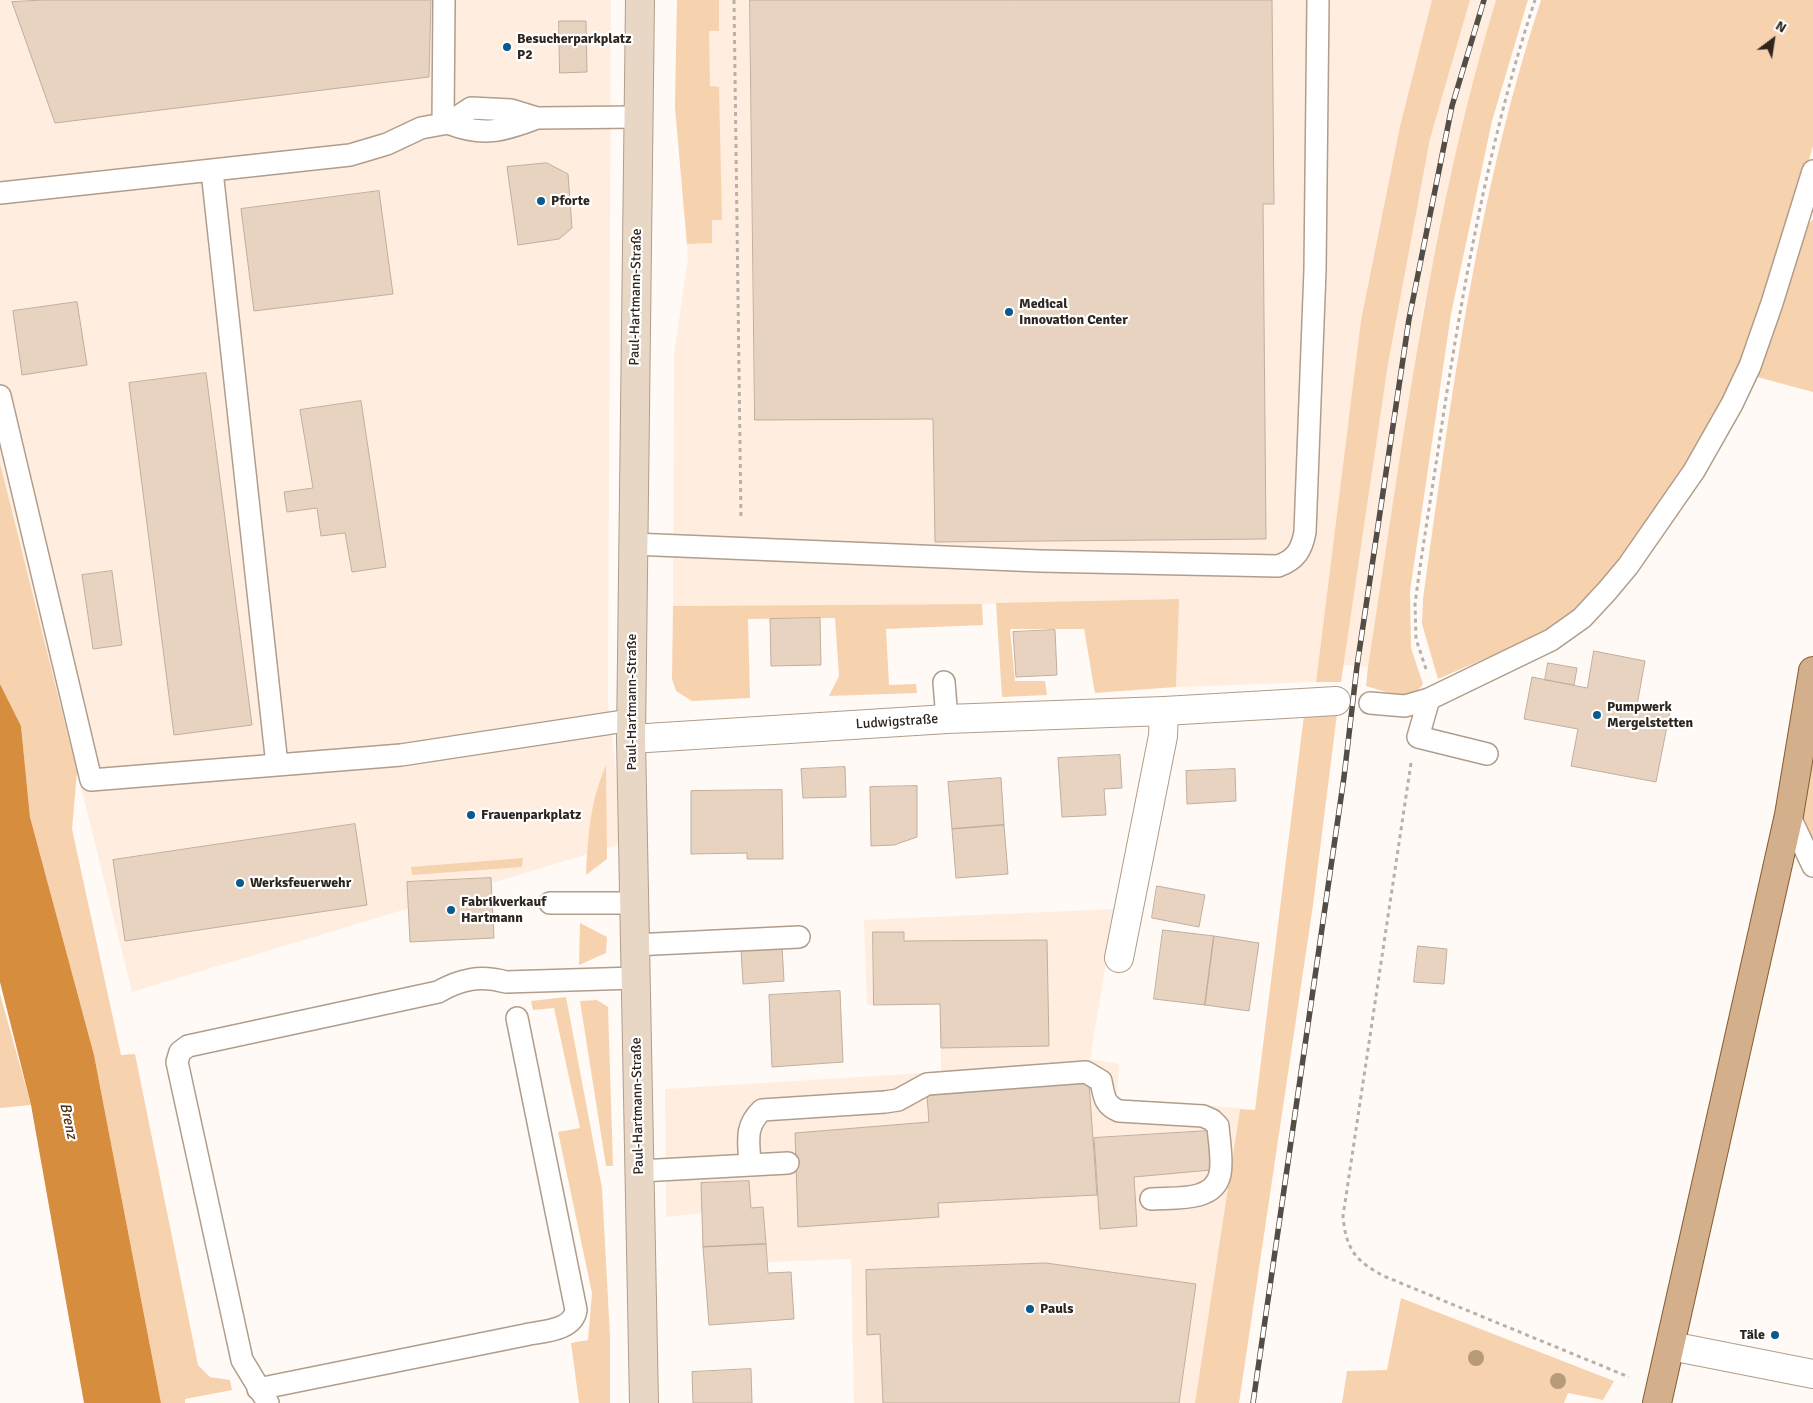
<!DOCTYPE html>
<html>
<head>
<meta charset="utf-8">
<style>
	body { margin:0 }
	#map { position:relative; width:1813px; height:1403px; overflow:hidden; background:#fffaf6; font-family:Signika,sans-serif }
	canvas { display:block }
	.north { position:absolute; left:1748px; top:15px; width:50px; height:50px; -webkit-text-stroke:4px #fff; paint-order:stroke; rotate:31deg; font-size:14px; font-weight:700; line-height:20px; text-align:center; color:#2d251e }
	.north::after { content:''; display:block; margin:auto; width:18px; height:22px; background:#2d251e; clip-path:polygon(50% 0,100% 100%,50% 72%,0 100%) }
</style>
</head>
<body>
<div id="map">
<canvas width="1813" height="1403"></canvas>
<div class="north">N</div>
</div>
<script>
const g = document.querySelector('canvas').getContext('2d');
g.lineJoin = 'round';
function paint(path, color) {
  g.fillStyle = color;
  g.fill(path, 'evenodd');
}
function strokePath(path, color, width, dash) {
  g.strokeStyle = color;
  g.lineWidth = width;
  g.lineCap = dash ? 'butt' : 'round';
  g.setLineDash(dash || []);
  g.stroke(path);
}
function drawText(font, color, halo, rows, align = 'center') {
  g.font = font + ' Signika,sans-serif';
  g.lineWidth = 4.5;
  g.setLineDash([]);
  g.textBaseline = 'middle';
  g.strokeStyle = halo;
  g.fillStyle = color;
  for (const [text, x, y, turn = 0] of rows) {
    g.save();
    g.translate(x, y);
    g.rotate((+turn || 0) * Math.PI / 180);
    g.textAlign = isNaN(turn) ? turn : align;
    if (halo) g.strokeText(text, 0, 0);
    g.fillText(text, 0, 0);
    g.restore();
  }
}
const built = new Path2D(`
	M0 0H611L608 701 624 843 132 992 0 463Z
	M677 0H1432L1400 126 1361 319 1316 682 1176 687 1178 599 982 604 673 606 674 354 688 258 675 107Z
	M1470 0H1496L1443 213 1423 311 1368 667 1343 665 1388 364 1430 139Z
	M1115 909 1090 1059 1119 1064 1117 1099 1240 1108 1195 1403H854L851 1259 767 1262 766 1244 703 1247 702 1213 666 1217 665 1089 941 1072 940 1004 867 1005 864 920Z`);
const green = new Path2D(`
	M677 0H719V31H709L710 86 719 87 722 220H712V243L687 244 675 107Z
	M1432 0H1470L1430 139 1388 364 1341 682H1316L1361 320 1400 126Z
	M1496 0H1528L1492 121 1451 314 1410 591 1411 648 1423 684C1410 703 1384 691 1366 686L1368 667C1403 444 1430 217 1496 0Z
	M1541 0H1813V146L1791 223 1744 360 1688 468 1590 600 1546 632 1438 679 1422 624 1423 599C1451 398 1477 194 1541 0Z
	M1813 219V392L1757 377 1778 320 1808 225Z
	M0 463 77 772 72 829 121 1055 135 1054 198 1365 210 1377 230 1380 232 1390 185 1399V1403H161L94 1055 30 817 21 726 0 684Z
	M1179 599 1176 687 1095 693 1084 629H1010L1015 681H1045L1047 695 1002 697 996 603Z
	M982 604 983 625 886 629 889 685 916 684 917 693 829 696 839 676 835 618 748 619 750 698 692 701 676 691 672 679 673 606Z
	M1337 714 1313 905 1239 1403H1195L1240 1109 1255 1110 1304 715Z
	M1813 750V840L1801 817Z
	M606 765 607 859 586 875C588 835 590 802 606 765Z
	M523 858 522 867 412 875 411 867Z
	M580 923 607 937 606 953 579 965Z
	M0 994 31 1105 0 1108Z
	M566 997 602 1188 610 1336V1403H579L571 1343 588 1340 592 1293 558 1132 580 1128 554 1008 533 1010 531 1001Z
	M597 1000 608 1007 613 1166H606L580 1001Z
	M1401 1298 1614 1381 1603 1400 1568 1393 1564 1403H1342L1347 1371 1387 1370Z`);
const water = new Path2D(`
	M0 684 21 726 30 817 94 1055 161 1403H84L31 1105 0 982Z`);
const building = new Path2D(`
	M44 0H431L429 77 55 123 12 2Z
	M750 0H1272L1274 204H1263L1266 539 935 542 933 419 755 420Z
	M559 21H586L587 72 560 73Z
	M547 163 568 174 572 228 559 239 518 245 507 167Z
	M379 191 393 294 254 311 241 209Z
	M77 302 87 365 22 375 13 311Z
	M206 373 252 725 174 735 129 383Z
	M361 401 386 567 352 572 345 533 321 536 317 508 287 512 284 492 313 488 300 410Z
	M112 571 122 645 93 649 82 575Z
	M820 618 821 665 771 666 770 619Z
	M1055 630 1057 675 1016 677 1013 632Z
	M1594 651 1645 661 1637 705 1670 711 1656 782 1571 766 1578 729 1524 719 1532 677 1587 688Z
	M1548 663 1577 668 1574 685 1545 680Z
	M1120 755 1122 788 1104 789 1106 815 1062 817 1058 758Z
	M845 767 846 797 803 798 801 769Z
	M1235 769 1236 801 1187 804 1186 771Z
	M1001 778 1004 825 952 829 948 782Z
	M917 786V837L894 845 871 846 870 787Z
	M782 790 783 859H747V853L691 854V791Z
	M355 824 367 905 125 941 113 860Z
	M1004 825 1008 874 956 878 952 829Z
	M491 878 494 938 410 942 407 882Z
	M1157 886 1205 895 1199 927 1152 918Z
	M1163 930 1214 936 1205 1005 1154 999Z
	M873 932H904V941L1047 940 1049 1046 941 1048 940 1004 874 1005Z
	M1214 936 1259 943 1249 1011 1205 1005Z
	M782 946 784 981 743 984 741 949Z
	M1418 946 1447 949 1444 984 1414 982Z
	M840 991 843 1062 772 1067 769 995Z
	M1089 1083 1097 1195 938 1203 939 1217 798 1227 795 1133 929 1122 927 1096Z
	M1208 1131 1211 1170 1134 1177 1137 1226 1100 1229 1094 1138Z
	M749 1181 751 1208 763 1207 766 1244 703 1247 701 1183Z
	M766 1244 768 1273 791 1272 794 1319 709 1325 703 1247Z
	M1046 1263 1196 1284 1179 1403H883L880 1334 867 1335 866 1270Z
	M751 1369 752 1403H693L692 1372Z`);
const path = new Path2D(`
	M734 0 741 519
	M1426 669 1416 639 1415 604C1423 542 1434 480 1443 417 1465 276 1490 136 1535 0
	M1411 763 1343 1216C1346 1250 1356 1262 1386 1277L1629 1377`);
const lane = new Path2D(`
	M448 123C483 137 503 131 537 118
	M443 124 444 0
	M212 171 277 765
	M0 193 350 155 387 144 421 128 448 123 471 108 511 110 537 118 638 117
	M0 396 91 780 401 755 631 720
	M633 544 1040 561 1278 566C1296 560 1302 549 1305 532L1315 270 1318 0
	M944 682 947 719
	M1429 699 1418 737 1487 754
	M1370 703 1405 706 1429 699 1551 640 1582 618 1607 591 1628 566 1694 471 1732 404 1750 366 1772 303 1813 171
	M1789 815 1813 866
	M550 903H633
	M634 945 799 937
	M750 1164C749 1142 744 1127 762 1110L885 1102 898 1100 927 1084 1086 1072 1101 1081C1104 1096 1104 1105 1119 1111L1203 1116 1212 1120 1218 1126C1219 1141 1223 1160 1220 1174 1214 1203 1173 1197 1151 1199
	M640 1171 788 1163
	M258 1389 525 1335C542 1331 573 1331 576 1310L517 1018
	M268 1403 242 1360 177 1062 180 1052 188 1046 438 992C461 979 480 975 506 982L635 978`);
const street = new Path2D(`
	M631 739 947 719 1164 711 1336 701
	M1119 958 1163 736 1164 711
	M1671 1346 1813 1374`);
const secondary = new Path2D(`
	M640 0 631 739 644 1403`);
const primary = new Path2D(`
	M1657 1403 1789 815 1813 671`);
const rail = new Path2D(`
	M1253 1403 1344 777 1357 666 1409 319 1452 106 1484 0`);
const trees = [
	[1476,1358],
	[1558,1381]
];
const markers = [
	[507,47,5,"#0a5a8d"],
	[541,201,5,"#0a5a8d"],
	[1009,312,5,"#0a5a8d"],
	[1597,715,5,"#0a5a8d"],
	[471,815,5,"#0a5a8d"],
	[240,883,5,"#0a5a8d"],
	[451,910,5,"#0a5a8d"],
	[1030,1309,5,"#0a5a8d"],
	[1775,1335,5,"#0a5a8d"]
];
const poiNames = [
	["Besucherparkplatz",517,39],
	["P2",517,55],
	["Pforte",551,201],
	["Medical",1019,304],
	["Innovation Center",1019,320],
	["Pumpwerk",1607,707],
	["Mergelstetten",1607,723],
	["Frauenparkplatz",481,815],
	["Werksfeuerwehr",250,883],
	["Fabrikverkauf",461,902],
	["Hartmann",461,918],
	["Pauls",1040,1309],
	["Täle",1765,1335,"right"]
];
const streetNames = [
	["Paul-Hartmann-Straße",636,297,-89],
	["Paul-Hartmann-Straße",632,702,-90],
	["Ludwigstraße",897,722,-4],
	["Paul-Hartmann-Straße",638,1106,-91]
];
const waterNames = [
	["Brenz",68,1121,78]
];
paint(built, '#ffeee0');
paint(green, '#f7d2af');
paint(water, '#d68d3e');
paint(building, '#e7d3c0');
strokePath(building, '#c2ae9c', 1);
strokePath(lane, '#b09d8b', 24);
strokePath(street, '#b09d8b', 30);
strokePath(secondary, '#b09d8b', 30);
strokePath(primary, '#855c33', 30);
strokePath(path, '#b7b1ac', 3, [4, 4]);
strokePath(lane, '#fff', 21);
strokePath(street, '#fff', 28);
strokePath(secondary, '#e9d7c5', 28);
strokePath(primary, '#d3af8b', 28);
strokePath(rail, '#544d46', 5.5);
strokePath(rail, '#fff', 4, [11]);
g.fillStyle = '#b79a78';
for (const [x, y] of trees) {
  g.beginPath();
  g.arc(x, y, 8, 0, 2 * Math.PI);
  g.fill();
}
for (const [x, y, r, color] of markers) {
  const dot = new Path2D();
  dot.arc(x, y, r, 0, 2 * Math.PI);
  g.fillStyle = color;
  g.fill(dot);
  strokePath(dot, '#fff', 2);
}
drawText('bold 14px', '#2d251e', '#fff', poiNames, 'left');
drawText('14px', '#2d251e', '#fff', streetNames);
drawText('italic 15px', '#513312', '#fff', waterNames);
</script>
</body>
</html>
